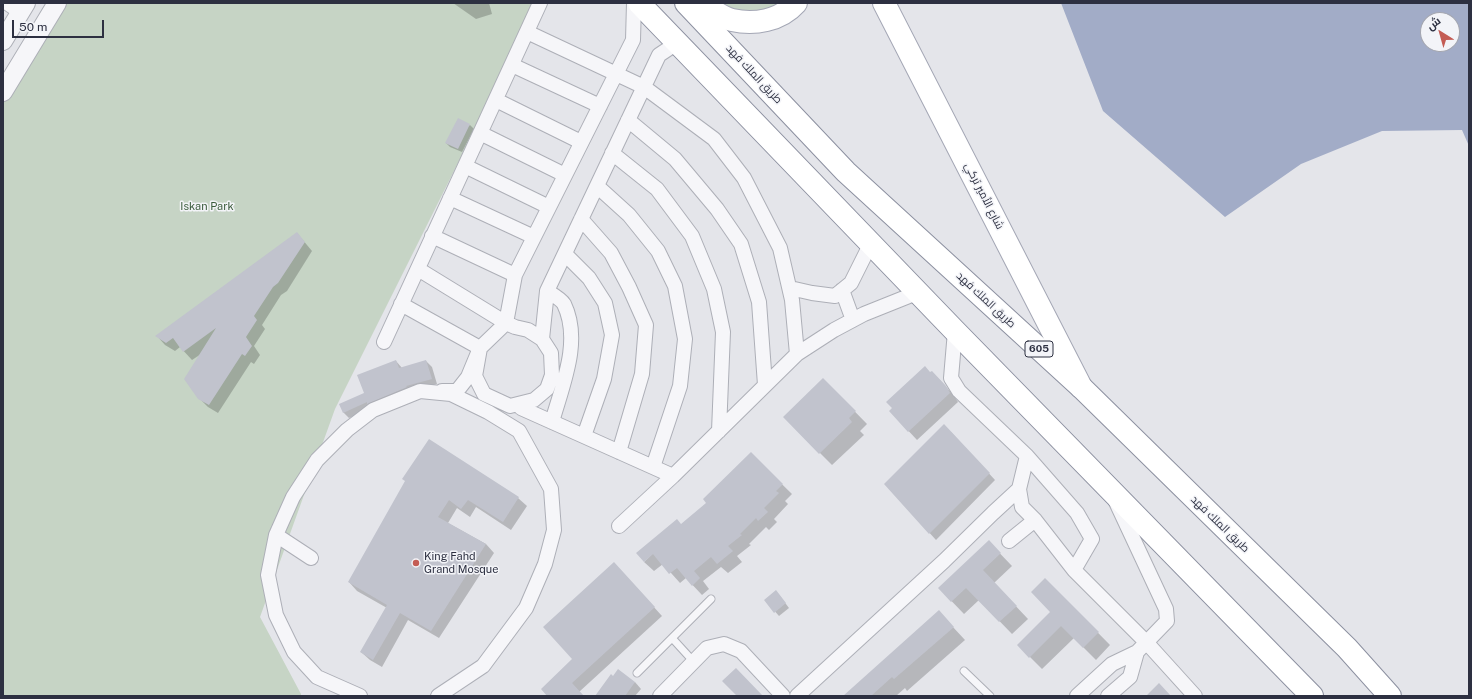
<!DOCTYPE html>
<html>
<head>
<meta charset="utf-8">
<style>
	body { margin:0 }
	#map { position:relative; width:1472px; height:699px; overflow:hidden; background:#e4e5ea; font-family:"Public Sans",Cairo,sans-serif }
	canvas { display:block }
	.frame { position:absolute; inset:0; border:4px solid #2d3041; pointer-events:none }
	.north { position:absolute; left:1420px; top:12px; width:40px; height:40px; box-sizing:border-box; background:#f3f4f8; border:1px solid #a4a6af; border-radius:50%; rotate:323deg; font-size:11px; font-weight:700; line-height:16px; text-align:center; color:#2d3041 }
	.north::after { content:''; display:block; margin:auto; width:14px; height:18px; background:#c45c54; clip-path:polygon(50% 0,100% 100%,50% 72%,0 100%) }
	.scale { position:absolute; left:12px; top:20px; width:92px; height:18px; box-sizing:border-box; border:2px solid #2d3041; border-top:0; padding-left:5px; font-size:12px; line-height:14px; white-space:nowrap; color:#2d3041; -webkit-text-stroke:3px #f3f4f8; paint-order:stroke }
</style>
</head>
<body>
<div id="map">
<canvas width="1472" height="699"></canvas>
<div class="frame"></div>
<div class="north">ش</div>
<div class="scale">50 m</div>
</div>
<script>
const g = document.querySelector('canvas').getContext('2d');
g.lineJoin = 'round';
function paint(path, color) {
  g.fillStyle = color;
  g.fill(path, 'evenodd');
}
function strokePath(path, color, width, dash) {
  g.strokeStyle = color;
  g.lineWidth = width;
  g.lineCap = dash ? 'butt' : 'round';
  g.setLineDash(dash || []);
  g.stroke(path);
}
function drawText(font, color, halo, rows, align = 'center') {
  g.font = font + ' "Public Sans",Cairo,sans-serif';
  g.lineWidth = 3;
  g.setLineDash([]);
  g.textBaseline = 'middle';
  g.strokeStyle = halo;
  g.fillStyle = color;
  for (const [text, x, y, turn = 0] of rows) {
    g.save();
    g.translate(x, y);
    g.rotate((+turn || 0) * Math.PI / 180);
    g.textAlign = isNaN(turn) ? turn : align;
    if (halo) g.strokeText(text, 0, 0);
    g.fillText(text, 0, 0);
    g.restore();
  }
}
const green = new Path2D(`
	M62 3H538L335 409 260 617 301 694V696H3V100Z
	M724 3H783C778 5 773 9 768 10 755 13 734 12 724 3Z`);
const water = new Path2D(`
	M1061 3H1469V146L1462 130 1382 131 1301 164 1225 217 1103 111ZM1428 20H1452V44H1428Z`);
const shadow = new Path2D(`
	M453 3H489L492 14 476 19Z
	M470 125 474 129 462 152 450 147 446 143Z
	M297 233 312 251 287 291 281 295 262 325 265 329 254 346 260 355 254 364 251 362 218 413 208 407 199 398 201 354 192 360 180 347 175 351 165 345 157 336Z
	M396 361 402 368 426 361 432 367 437 384 411 392 349 418 343 412 365 393Z
	M931 373 940 380 954 396 958 402 917 440 890 411Z
	M823 379 867 424 860 431 864 435 832 465 784 417Z
	M951 432 995 480 936 540 885 484Z
	M751 454 792 494 785 501 788 504 774 519 777 522 769 530 766 527 749 544 751 545 737 556 742 562 728 573 721 567 703 581 709 589 702 595 686 578 680 583 663 564 654 571 644 562 682 525 707 503Z
	M406 482 518 498 527 506 511 530 476 507 470 517 457 508 448 523 486 544 494 553 439 638 408 620 382 667 370 660 361 652 387 608 357 591 349 582Z
	M989 542 1012 566 994 583 1028 619 1012 634 979 600 964 614 939 588Z
	M622 572 662 616 579 692 583 696H549L573 659Z
	M1045 579 1110 645 1096 660 1074 638 1042 669 1018 645 1052 612Z
	M780 596 789 608 779 616 765 600Z
	M939 612 965 640 907 691 905 688 896 696H845Z
	M635 682 641 689 635 696H598Z`);
const building = new Path2D(`
	M458 118 470 124 458 149 445 143Z
	M297 232 305 242 278 283 273 287 254 316 257 320 246 337 252 346 245 356 242 354 209 405 198 399 184 379 216 328 183 352 173 338 166 343 155 336Z
	M396 360 399 368 426 360 432 379 406 386 407 387 367 404V402L343 413 339 404 364 393 357 375Z
	M925 366 930 372 932 371 946 386 950 393 908 432 889 411 892 408 886 402Z
	M823 378 856 411 849 418 852 422 819 454 783 417Z
	M944 424 990 473 929 534 884 484Z
	M429 439 519 497 503 522 468 500 461 509 449 500 438 517 486 544 431 631 400 613 373 660 360 652 387 605 348 582 405 481 402 479Z
	M751 452 783 484 776 491 779 493 764 508 768 512 758 521 756 518 740 534 742 535 728 546 733 551 717 564 711 557 694 571 700 578 692 586 677 568 669 574 653 554 644 562 636 553 677 519 681 524 706 503 703 499Z
	M989 540 1001 553 983 570 1017 606 999 622 966 588 951 602 938 588Z
	M614 562 655 607 572 683 584 696H547L541 689 572 659 543 627Z
	M1045 578 1099 632 1083 648 1061 626 1029 658 1017 645 1050 612 1031 592Z
	M776 590 786 603 774 613 764 600Z
	M939 610 954 627 894 679 892 677 871 696H843Z
	M736 668 763 696H737L722 681Z
	M618 669 635 682 625 696H595L611 674 613 676Z
	M1159 683 1171 696H1146Z`);
const service = new Path2D(`
	M672 638 693 661
	M964 671 990 696
	M637 673 711 599`);
const minor = new Path2D(`
	M7 3 20 12
	M527 32 644 87 714 139 744 178 780 248 792 300 797 354
	M512 65 600 106
	M496 100 581 142
	M628 120 675 159 717 209 741 244 759 302 765 385
	M480 133 565 175
	M612 153 657 189 692 236 714 289 723 332 719 431
	M465 166 549 207
	M597 186 629 215 658 251 675 286 685 339 680 386 653 467
	M450 198 534 237
	M581 219 611 253 629 287 646 325 642 374 619 452
	M432 236 515 275
	M565 254 589 278 605 303 612 335 604 379 584 436
	M418 269 506 323 515 275 633 40 634 3
	M790 288 812 293 835 296 851 283 871 243
	M842 290 853 320
	M547 291C552 294 561 299 564 304 582 341 562 386 552 422
	M401 304 480 348 468 377 457 391H442
	M506 323 515 327 528 330 542 339 551 353 552 375 547 389 534 400 510 406 484 394 475 376 480 348Z
	M955 331 951 378 959 391 1027 456 1077 513 1092 539 1074 570
	M542 339 547 291 659 55 677 43
	M384 342 540 3
	M521 408 673 476
	M1019 489 1027 456
	M619 526 673 476 797 354 834 330 864 314 919 292
	M276 535 311 558
	M1009 541 1035 520
	M360 696 317 677 294 652 276 615 268 575 276 535 293 497 317 460 347 430 373 410 420 391 451 394 488 412 519 431 551 489 554 530 545 564 526 608 483 666 438 696
	M660 696 707 648 724 644 741 651 783 696
	M797 696 944 561 993 513 1019 489 1022 507 1035 520 1074 570 1147 643 1195 696
	M1077 696 1112 664 1137 652 1167 621 1166 609 1116 502
	M1108 696 1130 677 1137 652`);
const tertiary = new Path2D(`
	M3 41 26 3
	M3 92 57 3`);
const primary = new Path2D(`
	M702 3C709 8 723 18 732 20 754 25 780 21 796 3
	M884 3 1081 387`);
const motorway = new Path2D(`
	M639 3 955 331 1312 696
	M686 3 846 172 1083 389 1347 648 1390 696`);
const markers = [
	[416,563,4,"#c45c54"]
];
const shields = [
	[1039,349,28]
];
const shieldNames = [
	["605",1039,349]
];
const streetNames = [
	["طريق الملك فهد",754,74,47],
	["شارع الأمير تركي",984,196,63],
	["طريق الملك فهد",986,300,43],
	["طريق الملك فهد",1220,524,44]
];
const parkNames = [
	["Iskan Park",207,207]
];
const poiNames = [
	["King Fahd",424,557],
	["Grand Mosque",424,570]
];
paint(green, '#c6d4c5');
paint(water, '#a2acc7');
paint(shadow, '#0003');
paint(building, '#c1c3cd');
strokePath(service, '#adafb7', 9);
strokePath(minor, '#adafb7', 16);
strokePath(tertiary, '#adafb7', 20);
strokePath(primary, '#a4a7b5', 24);
strokePath(motorway, '#8c90a0', 24);
strokePath(service, '#f6f6f9', 7);
strokePath(minor, '#f6f6f9', 14);
strokePath(tertiary, '#f6f6f9', 18);
strokePath(primary, '#fff', 22);
strokePath(motorway, '#fff', 22);
for (const [x, y, r, color] of markers) {
  const dot = new Path2D();
  dot.arc(x, y, r, 0, 2 * Math.PI);
  g.fillStyle = color;
  g.fill(dot);
  strokePath(dot, '#f3f4f8', 1.5);
}
for (const [x, y, w] of shields) {
  const box = new Path2D();
  box.roundRect(x - w / 2, y - 8, w, 16, 3);
  g.fillStyle = '#f3f4f8';
  g.fill(box);
  strokePath(box, '#2d3041', 1);
}
drawText('bold 10px', '#2d3041', null, shieldNames);
drawText('11px', '#2d3041', '#f3f4f8', streetNames);
drawText('11px', '#3b5c3c', '#f3f4f8', parkNames);
drawText('11px', '#2d3041', '#f3f4f8', poiNames, 'left');
</script>
</body>
</html>
